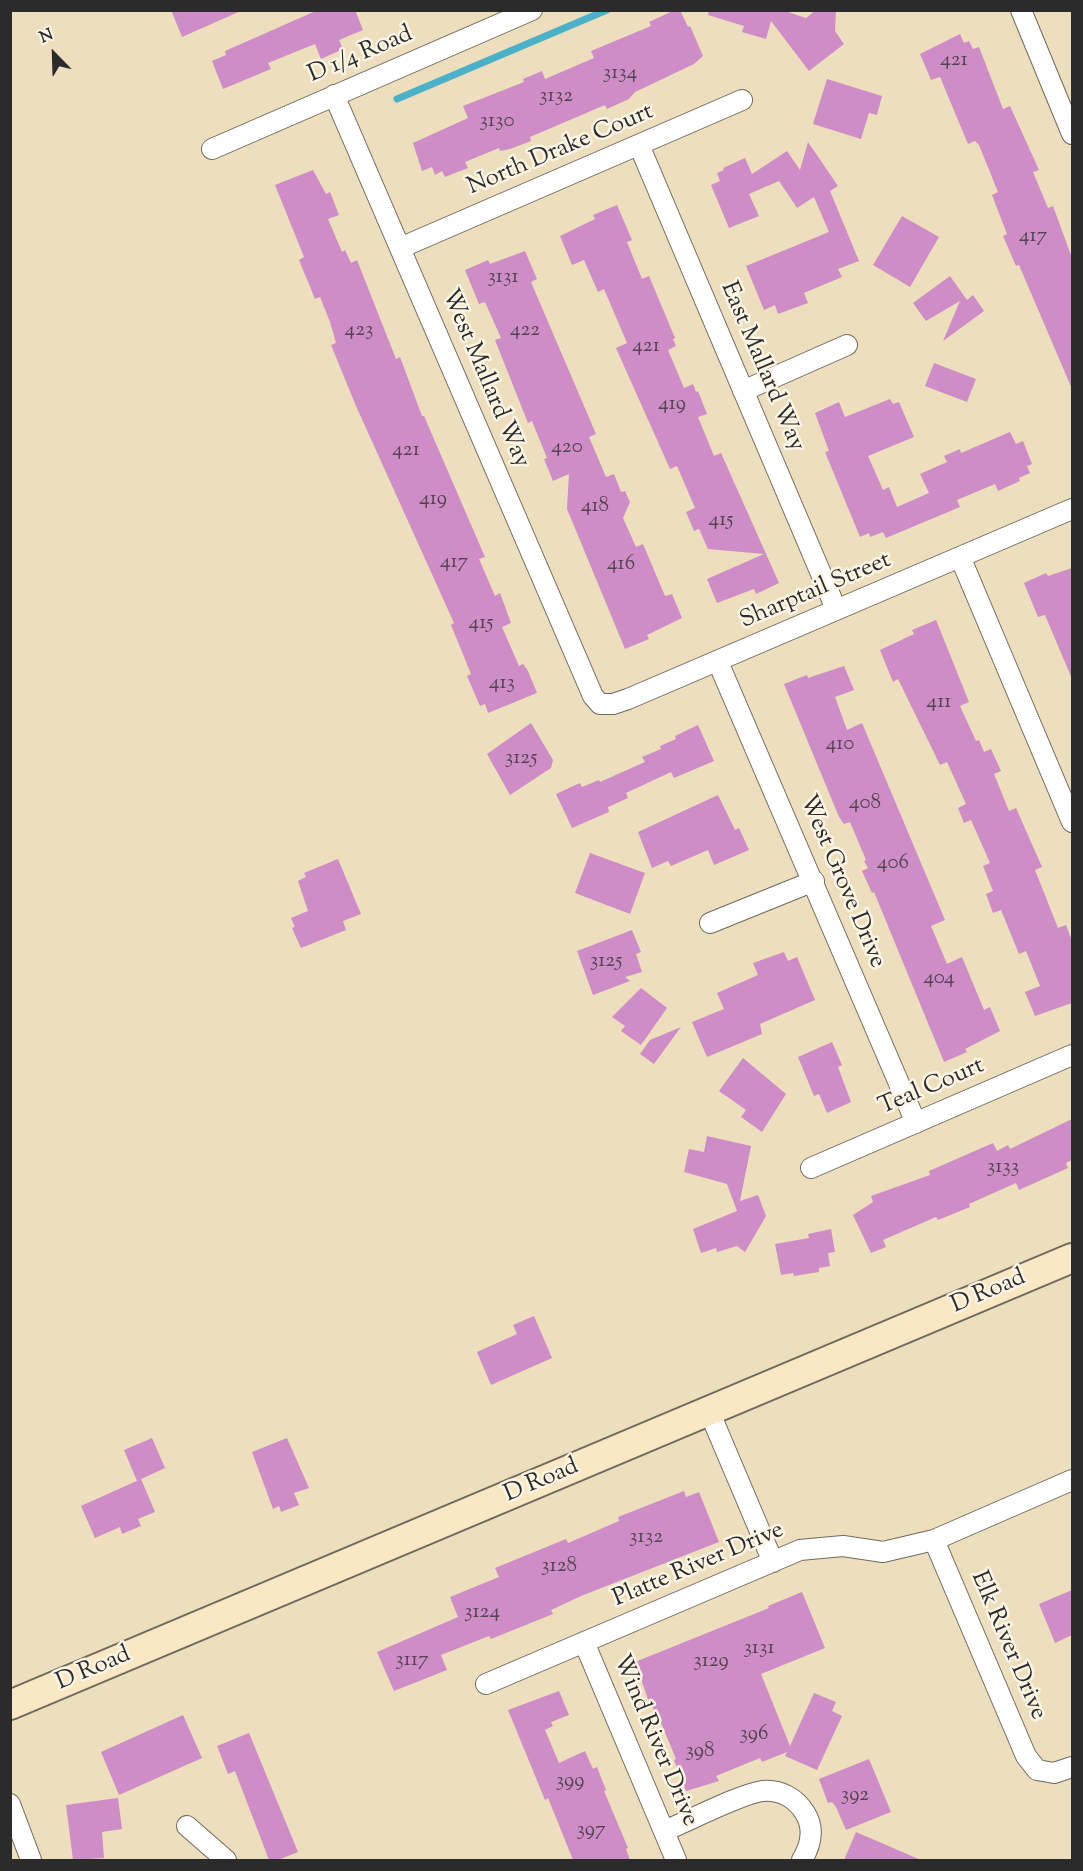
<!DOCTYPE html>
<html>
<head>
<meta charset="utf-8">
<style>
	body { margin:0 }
	#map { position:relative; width:1083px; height:1871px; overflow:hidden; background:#eddfbd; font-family:"Sorts Mill Goudy",serif }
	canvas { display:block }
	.frame { position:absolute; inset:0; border:12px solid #2b2b2b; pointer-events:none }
	.north { position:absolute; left:24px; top:24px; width:60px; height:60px; -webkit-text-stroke:4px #fcf5e5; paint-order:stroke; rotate:337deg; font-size:16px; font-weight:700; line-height:24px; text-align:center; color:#2b2b2b }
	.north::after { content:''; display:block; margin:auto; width:21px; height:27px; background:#2b2b2b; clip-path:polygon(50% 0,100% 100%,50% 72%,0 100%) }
</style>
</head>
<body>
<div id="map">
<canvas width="1083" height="1871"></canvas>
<div class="frame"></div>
<div class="north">N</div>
</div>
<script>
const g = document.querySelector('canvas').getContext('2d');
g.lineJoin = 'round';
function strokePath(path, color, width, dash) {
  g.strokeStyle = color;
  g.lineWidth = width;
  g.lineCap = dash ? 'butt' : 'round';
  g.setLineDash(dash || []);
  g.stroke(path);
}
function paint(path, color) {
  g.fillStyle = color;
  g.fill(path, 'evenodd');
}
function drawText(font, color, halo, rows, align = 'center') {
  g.font = font + ' "Sorts Mill Goudy",serif';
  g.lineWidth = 5;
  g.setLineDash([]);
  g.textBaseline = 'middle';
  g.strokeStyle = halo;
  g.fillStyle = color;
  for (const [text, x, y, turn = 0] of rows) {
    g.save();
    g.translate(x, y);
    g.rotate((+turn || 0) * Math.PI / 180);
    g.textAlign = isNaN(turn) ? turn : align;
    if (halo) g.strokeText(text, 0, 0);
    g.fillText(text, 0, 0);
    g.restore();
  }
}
const stream = new Path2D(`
	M397 99 607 10`);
const building = new Path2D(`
	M171 10H243L182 37Z
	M318 10H355L363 30 339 40 343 49 321 59 315 44 268 63 271 69 223 89 212 61 226 55 225 51Z
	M675 10H680L688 27 690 26 703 56 694 64 635 92 629 99 607 109 605 105 530 137 531 141 510 149 500 151 499 148 465 162 468 168 445 177 442 171 435 175 432 167 422 171 413 143 468 118 463 106 524 82 523 79 542 71 545 79 594 58 591 51 651 26 649 22Z
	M709 10H782L806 18 816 10H836L835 31 844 44 809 71 771 21 766 39 742 32 744 26 708 15Z
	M960 34 964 43 969 41 973 49 979 47 1003 109 1010 106 1039 170 1033 172 1048 208 1053 206 1072 258V389L1019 265 1016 266 1003 236 1007 234 992 195 998 192 979 145 975 141 968 144 940 77 931 80 920 54Z
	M827 79 882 96 877 115 869 113 861 139 813 124Z
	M808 142 838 186 830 191 859 261 838 269 842 277 804 293 808 303 778 314 775 305 764 310 746 266 829 232 814 197 797 208 779 181 749 194 759 216 729 228 711 185 720 181 717 173 724 170 723 168 745 158 752 174 787 151 800 170Z
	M313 170 326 194 330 192 339 215 328 219 342 252 345 250 351 263 357 260 396 359 400 357 422 416H424L485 557 479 559 495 596 500 593 511 623 502 627 519 666 523 664 528 671 537 693 488 713 485 704 480 706 467 676 471 674 451 625 454 623 356 406 331 345 336 343 330 322 320 297 315 299 299 260 304 257 275 185Z
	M617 205 632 240 627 242 642 279 649 276 675 338 673 339 676 346 668 350 684 388 693 384 696 392 698 391 707 414 698 417 714 456 721 453 779 583 756 594 754 589 717 603 707 579 764 554 708 549 699 529 694 531 686 512 695 508 677 466 670 469 616 348 627 343 604 289 598 292 584 260 572 265 560 236 595 219 593 215Z
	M902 216 939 237 910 287 873 265Z
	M525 251 537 279 531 282 596 434 589 437 606 477 614 474 621 492 625 491 630 502 623 518 636 547 643 544 665 596 672 594 682 618 647 635 649 639 625 649 567 509 569 474 553 481 544 459 547 458 532 421 528 423 495 340 501 338 485 302 479 304 465 270 488 260 490 264Z
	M950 276 967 300 973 295 984 311 943 341 960 301 926 321 913 303Z
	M934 363 976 379 967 402 925 386Z
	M890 399 893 404 899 402 914 437 868 456 883 490 889 487 897 507 929 493 920 474 947 462 944 456 960 449 961 453 1010 432 1016 444 1023 441 1032 464 1027 466 1030 473 1019 478 1020 481 998 491 995 484 957 500 960 507 886 538 883 532 870 537 869 533 860 537 825 452 829 451 815 413 839 402 845 417Z
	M1072 568V679L1045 615 1038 617 1024 583 1046 573 1048 576Z
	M936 620 969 702 960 706 976 741 979 740 984 752 991 749 1001 771 994 774 1009 811 1016 808 1042 867 1035 870 1058 928 1066 925 1072 941V1003L1035 1016 1025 992 1040 986 1026 951 1019 954 1001 910 993 913 986 894 993 891 983 866 990 863 971 820 964 823 958 808 966 804 947 762 940 765 898 679 893 682 880 650 914 634 912 630Z
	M844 666 854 690 835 697 847 730 862 723 945 920 931 926 947 964 962 957 984 1010 990 1007 1000 1031 965 1049 967 1052 944 1062 874 892 872 893 862 871 868 868 864 861 866 860 850 822 844 824 839 817 784 684 807 675 808 678Z
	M531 723 553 760 551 768 510 795 487 754Z
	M698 725 714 761 674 778 671 772 626 793 628 798 608 807 609 812 572 828 556 794 580 783 582 787 599 780 600 782 645 762 642 757 661 749 660 746 676 739 675 736Z
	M718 795 735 830 739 828 749 850 714 865 708 850 671 866 668 861 652 868 638 832Z
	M590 853 645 873 630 914 575 893Z
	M338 859 361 914 343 921 346 930 301 948 292 928 295 927 291 918 308 911 298 881 306 877 304 873Z
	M632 930 641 952 636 954 642 972 625 977 630 981 593 995 577 951Z
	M784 952 788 961 797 957 815 1000 760 1024 762 1034 707 1057 692 1022 724 1009 717 993 758 975 753 963Z
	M641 988 667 1008 641 1045 621 1031 625 1026 612 1017Z
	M681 1027 654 1064 640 1054 650 1040Z
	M832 1042 842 1065 838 1067 851 1102 827 1113 819 1094 814 1096 798 1057Z
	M743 1058 786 1094 762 1132 741 1117 746 1110 719 1091Z
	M1072 1119V1160L1066 1163 1068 1168 1019 1190 1016 1183 969 1204 970 1207 938 1220 936 1217 883 1240 886 1247 871 1253 853 1215 873 1202 871 1196 930 1175 929 1171 993 1143 997 1151 1008 1145 1010 1149Z
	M707 1136 751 1146 740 1201 758 1195 766 1216 745 1252 737 1246 717 1252 716 1248 701 1253 693 1229 737 1211 727 1184 684 1172 689 1149 704 1152Z
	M831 1229 835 1252 828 1253 830 1266 819 1268V1272L794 1276 793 1273 781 1275 775 1244 809 1238 808 1234Z
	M534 1316 552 1358 491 1385 477 1352 517 1334 513 1325Z
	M152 1438 165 1468 137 1481 124 1450Z
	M287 1438 309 1488 294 1493 299 1505 281 1512 279 1506 273 1509 252 1452Z
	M141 1479 155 1512 138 1519 141 1526 122 1534 120 1527 95 1538 81 1506Z
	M684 1491 686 1497 699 1492 719 1542 581 1596 551 1610 553 1614 491 1639 489 1636 441 1655 447 1670 394 1691 377 1652 458 1617 450 1597 499 1577 495 1568 566 1539 568 1543 619 1521 618 1517Z
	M1072 1590V1635L1055 1643 1039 1604Z
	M802 1592 825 1648 761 1674 790 1746 814 1693 836 1702 832 1711 842 1716 817 1770 785 1756 787 1752 762 1762 760 1758 716 1776 719 1781 686 1791 674 1760 676 1759 659 1718 649 1702 635 1662 769 1608 768 1606Z
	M559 1691 569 1715 551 1722 553 1726 545 1730 559 1763 585 1751 593 1769 597 1767 606 1790 604 1791 628 1848 626 1849 630 1860H573L548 1798 545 1800 508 1710Z
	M183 1715 202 1758 119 1795 101 1752Z
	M249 1733 298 1852 278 1860H269L235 1771 228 1774 217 1746Z
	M869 1759 891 1812 846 1830 836 1807 832 1802 828 1803 819 1779Z
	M118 1798 122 1829 102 1832 104 1858 73 1860 66 1805Z
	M856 1832 921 1860H844Z`);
const street = new Path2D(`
	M1021 10 1072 134
	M334 95 593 696 600 704H613L628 699 1072 509
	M639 145 836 609
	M212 149 532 10
	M400 248 742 100
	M743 391 847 345
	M961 559 1072 822
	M718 662 916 1123
	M710 923 814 881
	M811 1168 1072 1055
	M709 1411 773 1562
	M934 1540 1026 1756 1037 1770 1054 1773 1072 1767
	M584 1642 676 1860
	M486 1684 800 1550 843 1546 883 1552 934 1540 1072 1480
	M10 1804 31 1860
	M187 1826 226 1860
	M664 1831C689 1821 738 1795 762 1791 780 1789 796 1798 805 1813 815 1829 811 1845 802 1860`);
const secondary = new Path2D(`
	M10 1705 1072 1258`);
const numberNames = [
	["421",954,61],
	["3134",620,74],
	["3132",556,97],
	["3130",497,122],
	["417",1033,237],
	["3131",503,278],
	["423",359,331],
	["422",525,331],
	["421",646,347],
	["419",672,405],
	["420",567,448],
	["421",406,451],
	["419",433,500],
	["418",595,507],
	["415",721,521],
	["417",454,563],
	["416",621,565],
	["415",481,624],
	["413",502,684],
	["411",939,703],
	["410",840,745],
	["3125",521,759],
	["408",865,804],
	["406",893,864],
	["3125",606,962],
	["404",939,979],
	["3133",1003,1168],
	["3132",646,1538],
	["3128",559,1567],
	["3124",482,1613],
	["3131",759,1649],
	["3117",412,1661],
	["3129",711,1662],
	["396",754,1735],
	["398",700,1752],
	["399",570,1782],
	["392",855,1796],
	["397",591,1831]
];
const streetNames = [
	["D 1/4 Road",361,56,-23],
	["North Drake Court",561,151,-23],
	["East Mallard Way",761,367,67],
	["West Mallard Way",484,379,67],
	["Sharptail Street",816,592,-23],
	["West Grove Drive",841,882,67],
	["Teal Court",932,1088,-23],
	["D Road",989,1293,-23],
	["D Road",542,1482,-23],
	["Platte River Drive",699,1566,-23],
	["Elk River Drive",1007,1646,67],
	["D Road",94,1670,-23],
	["Wind River Drive",654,1741,67]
];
strokePath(stream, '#4ab1c9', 7);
paint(building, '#ce8dc6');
strokePath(street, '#6f6a5e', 22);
strokePath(secondary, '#6f6a5e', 32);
strokePath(street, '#fff', 20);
strokePath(secondary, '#fae7c3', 28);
drawText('21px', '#544452', null, numberNames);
drawText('24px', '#2b2b2b', '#fcf5e5', streetNames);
</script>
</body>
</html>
